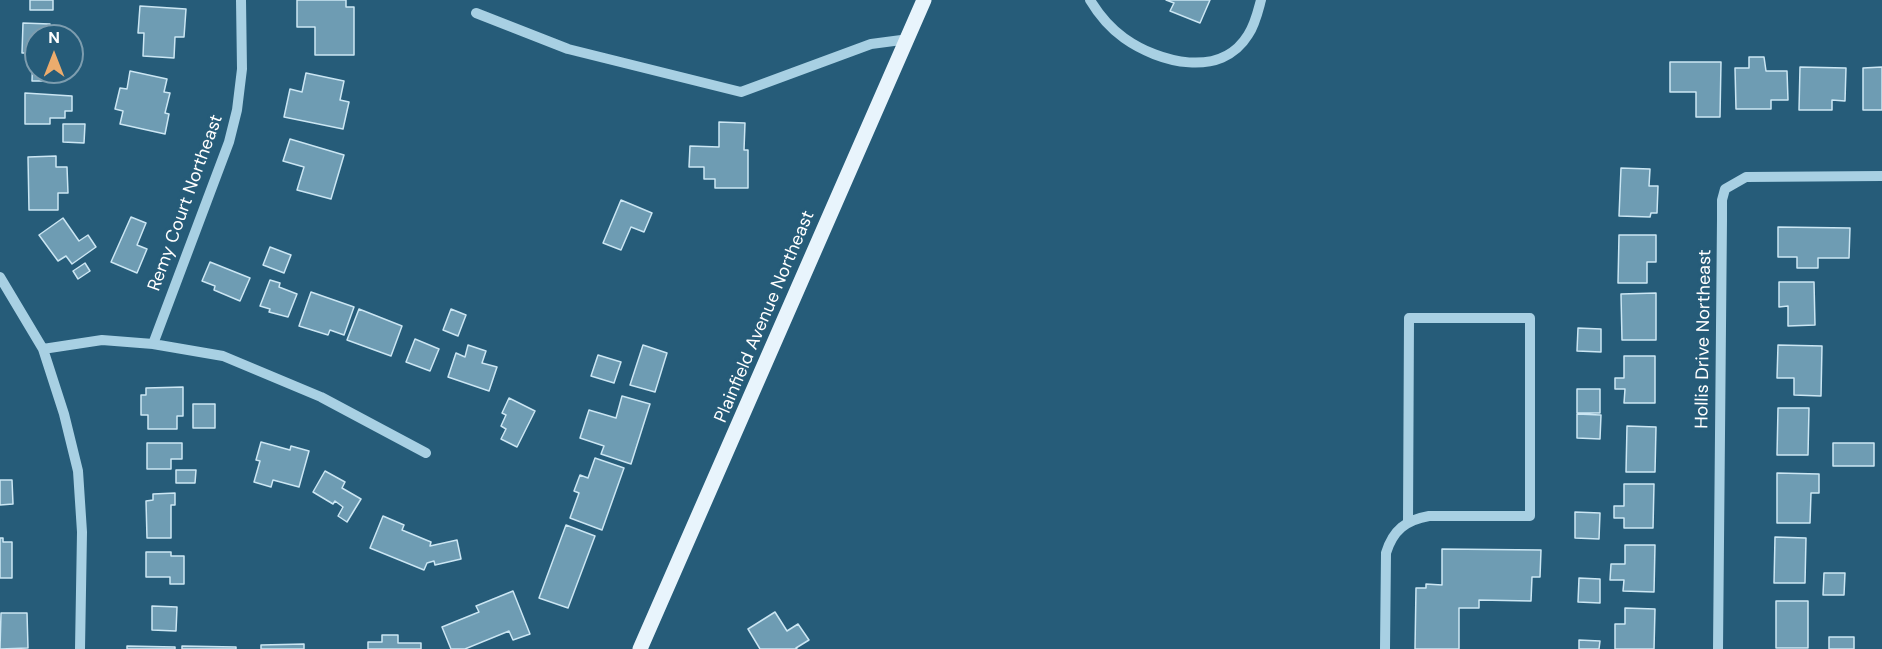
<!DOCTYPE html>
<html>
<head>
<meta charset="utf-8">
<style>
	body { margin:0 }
	#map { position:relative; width:1882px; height:649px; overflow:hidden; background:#265c79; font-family:"DM Sans",sans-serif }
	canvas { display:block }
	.north { position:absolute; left:24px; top:24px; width:60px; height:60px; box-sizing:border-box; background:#265c79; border:2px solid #7d9daf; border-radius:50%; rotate:0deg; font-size:16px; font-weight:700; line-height:24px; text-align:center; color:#fff }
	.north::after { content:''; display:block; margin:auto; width:21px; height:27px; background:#ecac6d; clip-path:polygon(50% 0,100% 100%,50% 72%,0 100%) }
</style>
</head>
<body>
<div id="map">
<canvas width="1882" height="649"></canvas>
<div class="north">N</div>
</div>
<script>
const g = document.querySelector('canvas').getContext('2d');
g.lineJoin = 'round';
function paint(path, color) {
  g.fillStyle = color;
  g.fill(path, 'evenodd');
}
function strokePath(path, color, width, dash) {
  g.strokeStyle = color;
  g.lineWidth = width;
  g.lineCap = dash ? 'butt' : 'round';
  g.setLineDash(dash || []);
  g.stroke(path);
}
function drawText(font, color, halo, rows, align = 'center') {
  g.font = font + ' "DM Sans",sans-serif';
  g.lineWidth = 6;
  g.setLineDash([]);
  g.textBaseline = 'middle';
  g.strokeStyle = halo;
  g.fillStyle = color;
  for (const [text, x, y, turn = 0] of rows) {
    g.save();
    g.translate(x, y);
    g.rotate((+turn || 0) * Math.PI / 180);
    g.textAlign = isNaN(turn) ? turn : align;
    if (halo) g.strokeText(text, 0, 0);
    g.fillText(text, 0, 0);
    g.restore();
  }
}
const building = new Path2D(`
	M30 0H53V10H30Z
	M297 0H346V7H354V55H315V27H297Z
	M1166 0H1210L1200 23 1170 11 1174 3Z
	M140 6 186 9 184 37H175L174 58 143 56 144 33H138Z
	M23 23 50 24V36H36V72H57V81H32L33 53H22Z
	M1749 57H1764L1766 71H1787L1788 100H1771V109H1736L1735 68H1749Z
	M1670 62H1721L1720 117H1696V92H1670Z
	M1800 67 1846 68 1845 101 1832 100V110H1799Z
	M1882 67V110H1863V68Z
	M130 71 167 79 164 92 170 93 165 113 169 114 165 134 120 124 123 111 115 109 120 88 127 89Z
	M306 73 344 81 340 100 349 102 343 129 284 117 290 89 302 92Z
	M25 93 72 96V111H65V118H50V124H25Z
	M719 122 745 123 744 150H748V188H715V179H704V167H689L690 146 719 147Z
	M63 124H85L84 143 63 142Z
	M290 139 344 155 331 199 297 190 304 167 283 161Z
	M56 156V167H67L68 193H58V210H29L28 157Z
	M1621 168 1650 169 1649 186H1658L1657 213H1651L1650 217 1619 216Z
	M621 200 652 213 644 232 631 227 621 250 603 243Z
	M131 217 146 223 137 245 147 249 137 273 111 262Z
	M63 218 79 241 88 235 96 247 72 264 66 256 58 261 39 235Z
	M1778 227 1850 228 1849 258H1818V268H1797V257H1778Z
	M1619 235H1656V262H1647V283H1618Z
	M270 247 291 255 284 273 263 265Z
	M210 262 250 278 240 301 214 290 215 286 202 281Z
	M85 263 90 271 78 279 73 271Z
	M270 280 280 283 279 287 297 294 288 317 269 312 270 309 260 306Z
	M1779 282H1814L1815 325 1788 326V306L1779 307Z
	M311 292 354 307 344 335 330 330 328 335 299 326Z
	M1656 293V340H1622L1621 294Z
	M359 309 402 326 391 356 347 340Z
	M451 309 466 315 458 336 443 330Z
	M1578 328 1601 329V352L1577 351Z
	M415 339 439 349 430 371 406 362Z
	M468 345 486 351 482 363 497 367 489 391 448 377 456 353 465 357Z
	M643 345 667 353 655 392 630 385Z
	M1778 345 1822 346 1821 396 1794 395V378H1777Z
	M598 355 621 362 614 383 591 376Z
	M1624 356H1655V403H1624L1625 389H1615V378H1624Z
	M183 387V416H177V429H148V415H141V395H146V388Z
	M1577 389H1600V413H1577Z
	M622 396 650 404 631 464 601 454 604 446 580 438 589 410 616 418Z
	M509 398 535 411 517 447 501 439 506 429 501 426 506 415 502 413Z
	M193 404H215V428H193Z
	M1778 408H1809L1808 455H1777Z
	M1577 414 1601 415 1600 439 1577 438Z
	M1627 426 1656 427 1655 472H1626Z
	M261 442 290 450 291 446 309 451 299 487 273 480 271 487 254 482 260 461 256 460Z
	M147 443H182V459H171V469H147Z
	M1833 443H1874V466H1833Z
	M595 458 624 468 602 530 570 518 579 493 574 491 580 475 588 478Z
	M176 470H196L195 483H176Z
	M325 471 345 482 342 488 361 499 347 522 338 516 343 507 335 501 333 504 313 492Z
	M1777 473 1819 474V493H1811L1810 523H1777Z
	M0 480H12L13 504 0 505Z
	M1624 484H1654L1653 528H1624V518H1614V506H1624Z
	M175 493V505H171V538H147L146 501 153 500V494Z
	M1575 512 1600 513 1599 539 1575 538Z
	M383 516 404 525 402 530 431 542 430 546 457 540 461 559 435 565 434 561 427 563 424 570 370 548Z
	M566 525 595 536 568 608 539 598Z
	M1775 537 1806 538 1805 583H1774Z
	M0 538H3V542H12V578H0Z
	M1625 545H1655L1654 592 1623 591 1624 580H1610L1611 564H1625Z
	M1442 549 1541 550 1540 577H1532L1531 601 1479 600V608H1459V649H1415L1416 588H1426V584L1442 585Z
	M146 552H171V556H184V584H170V577H146Z
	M1824 573H1845L1844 595H1823Z
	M1579 578 1600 579V603L1578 602Z
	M513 591 530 634 513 640 509 631 465 649H451L442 627 479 612 476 606Z
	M1776 601H1808V648H1776Z
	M152 606 177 607 176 631 152 630Z
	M1625 608 1655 609 1654 649H1615V624H1625Z
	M775 612 787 631 798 624 809 640 796 648 797 649H760L748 629Z
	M1 613H27L28 648 0 649Z
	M382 635H398V643H421V649H368V642H382Z
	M1829 637H1854V649H1829Z
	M1579 640 1600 641 1599 649H1579Z
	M304 644V649H261V645Z
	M127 646 175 647V649H127Z
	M182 646 236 647V649H182Z`);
const minor = new Path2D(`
	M1090 0C1099 15 1110 28 1124 38 1159 63 1221 79 1248 35 1255 25 1258 11 1261 0
	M476 13 568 49 741 92 871 44 909 39
	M0 277 43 349 64 414 78 471 82 532 80 649
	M153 344 229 142 237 110 242 69 241 0
	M43 349 102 340 153 344 223 356 321 397 426 453
	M1385 649 1386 553C1393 530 1406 520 1429 516H1530V318H1409L1408 522
	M1718 649 1722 219V200L1725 189 1746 177 1882 176`);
const major = new Path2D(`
	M640 649 924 0`);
const streetNames = [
	["Remy Court Northeast",186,203,-70],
	["Plainfield Avenue Northeast",765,317,-67],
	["Hollis Drive Northeast",1704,339,-89]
];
paint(building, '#6e9cb3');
strokePath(building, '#cbe6f3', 1.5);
strokePath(minor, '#a8d0e3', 10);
strokePath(major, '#e8f4fc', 15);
drawText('18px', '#fff', '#265c79', streetNames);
</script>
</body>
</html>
